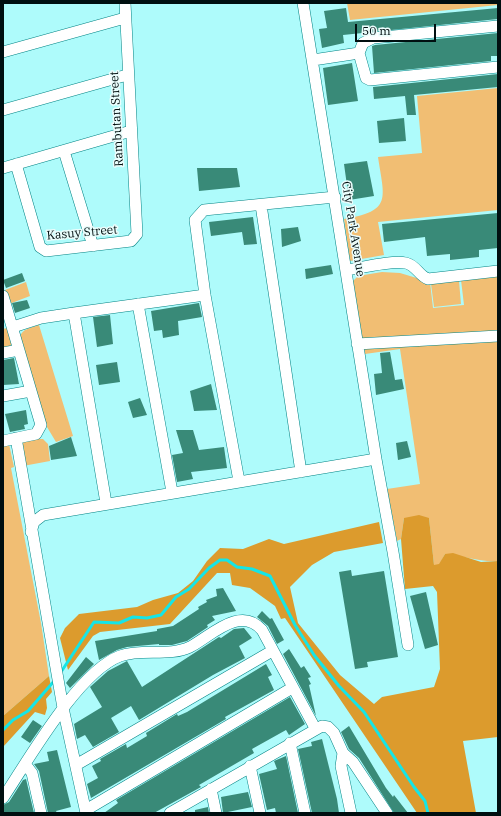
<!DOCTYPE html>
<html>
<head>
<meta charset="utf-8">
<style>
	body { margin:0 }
	#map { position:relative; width:501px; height:816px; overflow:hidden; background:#aefbfb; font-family:"IBM Plex Serif",serif }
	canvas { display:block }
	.frame { position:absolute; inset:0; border:4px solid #000f10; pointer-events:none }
	.scale { position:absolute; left:355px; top:24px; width:81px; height:18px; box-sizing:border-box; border:2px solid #000f10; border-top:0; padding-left:5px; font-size:12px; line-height:14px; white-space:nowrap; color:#000f10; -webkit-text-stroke:3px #ebfdfc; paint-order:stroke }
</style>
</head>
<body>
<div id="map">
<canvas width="501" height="816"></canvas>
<div class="frame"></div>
<div class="scale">50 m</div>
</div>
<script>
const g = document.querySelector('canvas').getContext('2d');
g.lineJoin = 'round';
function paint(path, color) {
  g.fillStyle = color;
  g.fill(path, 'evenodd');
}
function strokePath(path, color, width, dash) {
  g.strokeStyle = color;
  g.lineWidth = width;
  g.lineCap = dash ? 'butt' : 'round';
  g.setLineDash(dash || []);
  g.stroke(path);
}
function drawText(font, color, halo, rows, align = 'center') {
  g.font = font + ' "IBM Plex Serif",serif';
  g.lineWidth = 3;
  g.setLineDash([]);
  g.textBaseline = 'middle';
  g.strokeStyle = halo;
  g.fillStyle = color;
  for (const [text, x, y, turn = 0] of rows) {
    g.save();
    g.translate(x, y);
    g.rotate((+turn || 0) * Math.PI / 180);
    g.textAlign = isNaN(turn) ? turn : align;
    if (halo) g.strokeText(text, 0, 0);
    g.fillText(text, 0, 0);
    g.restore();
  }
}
const green = new Path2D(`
	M347 3H498V5L350 20Z
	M498 88V210L378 222 384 255 350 261 344 219C393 211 384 198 378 157L422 153 417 96Z
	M382 272 400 273 430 282 433 308 464 305 461 280 498 276V561C478 562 465 556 445 554L439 565H434L429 518H404L401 539 397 541 387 489 420 484 400 349 365 354 353 281 358 276Z
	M459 281 461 304 434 307 431 284Z
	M26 282 30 296 9 304 5 290Z
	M39 325 73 436 56 442 47 427 20 339C20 329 31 328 39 325Z
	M7 328 12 343 10 347 3 348V329Z
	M38 439H43L48 444 50 461 23 466 19 443Z
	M9 444 14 467 11 468 41 623 49 676 3 716V445Z`);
const forest = new Path2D(`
	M419 515 429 518 434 565 439 564 445 554 453 553 481 562 498 561V737L463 741 476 813H417L285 618 281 619 275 606 250 588 232 585 230 573H217L170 624 100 632 93 636 68 670 60 638 65 628 79 614 137 607 153 600 178 593 193 581 207 561 220 548 243 549 269 539 284 544 379 522 383 543 334 552 312 565 290 587 298 623 340 675 374 704 382 697 434 687 440 669 437 592 433 586 405 589 401 539 404 518Z
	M49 676 52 692 46 699 47 708 45 715 35 712 3 747V716Z`);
const stream = new Path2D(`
	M61 672 94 622 119 623 133 617 147 618 161 615 176 597 189 589 209 568 220 560H227L237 567 252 569 270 576 295 625 314 655 339 686 364 712 414 787 425 801 428 813
	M3 730 13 720 28 711 55 680`);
const building = new Path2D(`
	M346 8 348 22 498 8V19L343 35 344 43 322 48 319 29 327 28 324 11Z
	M498 33V56H491V61L374 73 372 46 375 45Z
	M352 63 358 101 328 105 323 68Z
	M498 74V87L414 95 416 115H407L405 96 374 99 373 87Z
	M404 118 406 141 379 143 377 121Z
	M367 161 374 196 349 200 344 164Z
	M197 168H237L240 187 199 191Z
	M498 213V248L479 250V257L450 260V254L427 256 425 237 384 242 382 224Z
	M253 217 257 244 244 245 242 232 211 236 209 222Z
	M298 227 301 241 282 247 281 229Z
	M331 265 333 274 306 279 305 269Z
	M22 273 25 281 6 288 3 280Z
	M27 300 30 308 15 313 12 303Z
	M199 303 202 317 178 321 179 335 163 338 162 330 154 331 151 311Z
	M110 315 113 344 97 347 93 317Z
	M390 352 395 380 402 379 404 389 376 395 374 374 382 373 380 353Z
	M14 358 19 384 3 385V360Z
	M117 362 120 382 99 385 96 365Z
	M211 384 217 410 194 411 190 391Z
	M140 398 147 415 133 418 128 402Z
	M26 410 28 424 24 425 25 429 10 432 5 414Z
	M176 430H193L199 450 224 447 227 468 191 472 193 479 177 482 172 455 183 453Z
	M71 437 77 456 51 460 49 446Z
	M407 441 411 457 398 460 396 443Z
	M351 570 352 576 384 571 398 657 367 662 368 667 355 669 339 572Z
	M223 588 236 611 212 616 215 620 207 625 208 627 187 641 172 645H159V644L127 647 117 650 99 660 95 641 157 631V629L173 626 199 609 198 607 207 602 206 600 217 596 216 589Z
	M426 592 438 645 425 649 410 596Z
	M262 611 270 619 272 618 284 640 277 644 268 626 257 617Z
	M244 628 252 638 239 646 245 658 213 675 139 720 131 706 111 718 119 732 93 747 85 735 77 739 74 724 102 707 90 687 108 671 127 661 142 687 219 637 221 638 234 629Z
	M289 649 301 668 304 666 311 677 308 678 311 684 309 685 316 716 283 654Z
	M86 657 94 664 70 688 66 683Z
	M266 664 272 675 268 677 274 690 225 717 226 719 91 798 87 784 98 778 92 766 101 761 100 759 126 744 127 748 147 736 146 733 177 714 178 716 187 712Z
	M290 697 305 724 289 735 286 730 252 749 254 753 199 785 201 787 154 813H104L118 803 116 800Z
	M33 720 42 726 30 743 21 737Z
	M349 726 386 788 393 797 394 795 408 813H394L359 758 349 749 341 732Z
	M322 739 337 799 339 813H312L298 749 312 746 311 742Z
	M57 750 71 807 56 811 57 813H48L39 771 34 764 49 761 47 752Z
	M286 756 298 813H276L275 808 267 810 259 774 277 769 274 761Z
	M26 779 34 813H3V805L9 802 23 780Z
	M248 792 252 807 223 813 221 797Z
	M208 807 209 813H195V810Z`);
const minor = new Path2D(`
	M303 3 376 459 393 552 408 645
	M498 26 373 38 363 43 359 53 366 78 370 80 498 67
	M3 52 125 18
	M313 60 359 53
	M3 110 127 75
	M64 151 93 246
	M16 164 40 247 46 251 131 241 137 234 125 3
	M3 168 131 131
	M261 205 301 472
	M346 270C361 268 392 260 406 263 416 265 419 276 428 279L498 271
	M3 296 41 425 36 434 3 441
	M138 304 172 492
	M13 327 41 318 74 313
	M357 344 498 336
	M3 353 19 350
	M3 396 31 391
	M16 438 63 708 86 813
	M239 481 205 295 195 220 204 210 335 197
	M106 503 74 313 205 295
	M31 532 34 522 43 515 376 459
	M290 743 305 813
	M343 753 341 766 351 813
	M26 765 32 773 41 813
	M76 765 272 651
	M250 766 260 813
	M211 789 216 813
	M3 798C29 759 78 672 120 656 142 648 169 657 190 647 211 636 240 605 262 630L315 728
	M86 810 292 688
	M170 813 322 726 328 727 334 733 343 753 353 762 387 813`);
const streetNames = [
	["Rambutan Street",117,119,-93],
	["City Park Avenue",353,229,81],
	["Kasuy Street",82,233,-5]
];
paint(green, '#f1be73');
paint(forest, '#dc9b2d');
strokePath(stream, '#15e5e7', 3);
paint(building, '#398a78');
strokePath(minor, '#038485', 12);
strokePath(minor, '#fff', 11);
drawText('12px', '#000f10', '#ebfdfc', streetNames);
</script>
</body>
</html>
